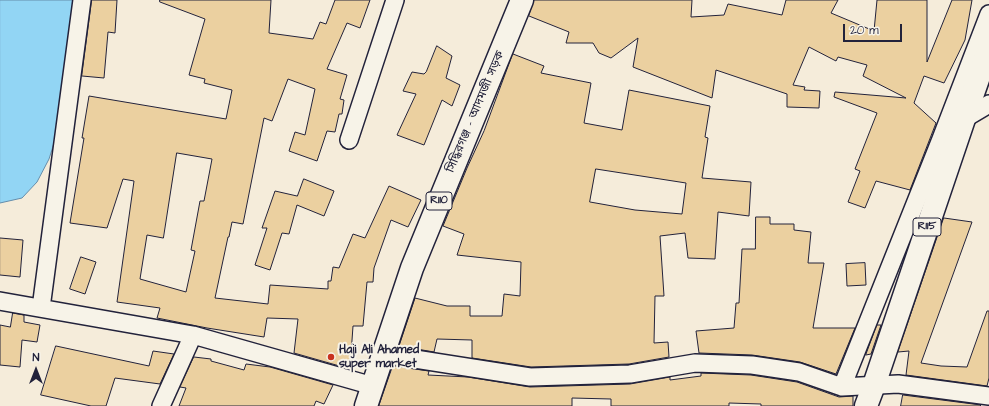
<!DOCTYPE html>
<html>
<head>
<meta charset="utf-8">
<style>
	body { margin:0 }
	#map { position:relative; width:989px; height:406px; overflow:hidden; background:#f5ecda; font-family:"Architects Daughter",sans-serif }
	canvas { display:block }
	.north { position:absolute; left:16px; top:350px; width:40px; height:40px; -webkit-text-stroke:3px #f7f3e8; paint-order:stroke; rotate:0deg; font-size:11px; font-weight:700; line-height:16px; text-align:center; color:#22223b }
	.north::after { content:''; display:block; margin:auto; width:14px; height:18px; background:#22223b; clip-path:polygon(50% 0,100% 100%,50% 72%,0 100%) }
	.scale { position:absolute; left:843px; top:24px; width:59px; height:18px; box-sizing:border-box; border:2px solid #22223b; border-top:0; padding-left:5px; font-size:12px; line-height:14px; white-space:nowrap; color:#22223b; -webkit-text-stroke:3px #f7f3e8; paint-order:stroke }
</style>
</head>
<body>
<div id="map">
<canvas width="989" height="406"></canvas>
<div class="north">N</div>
<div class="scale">20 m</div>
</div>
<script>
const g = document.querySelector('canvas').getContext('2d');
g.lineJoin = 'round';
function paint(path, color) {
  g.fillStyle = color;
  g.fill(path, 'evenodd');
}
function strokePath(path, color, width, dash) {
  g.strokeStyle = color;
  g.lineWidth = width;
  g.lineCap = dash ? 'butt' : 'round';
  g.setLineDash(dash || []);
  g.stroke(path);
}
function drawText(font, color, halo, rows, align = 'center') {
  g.font = font + ' "Architects Daughter","Noto Sans Bengali",sans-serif';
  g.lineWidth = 4;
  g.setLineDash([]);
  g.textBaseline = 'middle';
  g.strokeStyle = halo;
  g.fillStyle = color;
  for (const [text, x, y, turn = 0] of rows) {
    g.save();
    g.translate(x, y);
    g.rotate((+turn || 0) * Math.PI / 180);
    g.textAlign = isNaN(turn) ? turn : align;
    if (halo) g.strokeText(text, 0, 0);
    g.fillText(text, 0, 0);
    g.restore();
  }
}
const water = new Path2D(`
	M0 0H76L56 137 49 159 37 182 22 198 0 203Z`);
const building = new Path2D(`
	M92 0H117L115 33 108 32 104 78 82 76Z
	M160 0H271L269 33 313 39 320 22 326 24 335 0H370L360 28 347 23 327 69 347 75 340 99 344 100 342 114H339L335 132 327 131 317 161 289 151 295 132 305 135 315 89 288 79 272 121 264 118 243 224 232 222 229 237H228L215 298 268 304 270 285 328 289V281H331L333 267 339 268 353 234 365 238 389 186 421 200 408 227 391 220 374 268 373 282H367L363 326H353L350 369 294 353 298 319 267 318 264 337 207 328 157 318 160 308 117 302 134 181 123 179 107 228 70 223 84 138H82L89 96 226 119 232 90 204 83 205 79 189 75 205 19 160 2ZM177 153 212 159 204 201H200L191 250 195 251 186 292 140 279 147 235 163 238Z
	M534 0H692L691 17 724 15 728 4 782 15 786 0H838L831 13 874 31 877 0H927V62L952 0H972L965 40 945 81 944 83 924 76 914 103 936 123 910 190 876 181 865 208 848 202 860 171 855 169 877 113 834 97 835 92 906 98 863 76 867 65 838 57 836 61 809 47 793 85 805 87 804 90 820 91 819 108 787 107V94L716 70 712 98 633 67 638 38 611 58 599 53 593 43H566L569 32 529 16Z
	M437 46 452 56 446 78 460 85 452 106 442 100 424 145 397 135 416 94 403 91 412 72 424 74 426 72Z
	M513 54 544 66 541 73 591 83 584 123 622 130 629 90 710 106 705 137 708 138 702 178 751 182 749 216 718 212 715 259 688 258 685 233 660 236 664 296H655L654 343 668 342 669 357 629 364 531 367 472 358V340L437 339 434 352 399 346 415 298 447 306H470V316H502L504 294 520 296 521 262 457 255 464 234 443 226 467 168 484 131ZM596 169 686 183 682 214 635 210 590 202Z
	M304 179 334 191 324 216 297 205 289 234 282 233 270 270 255 265 267 228H262L275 191 297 196Z
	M756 217H770V224H794V230L811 232 808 263H824L813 328H855L836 374 800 362 752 355 699 353 696 331 734 328 736 303H739L742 249H755Z
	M944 218 972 222 921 363 941 366 967 367 987 311H989V378L987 386 906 375 909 351 898 352Z
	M0 238 23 240 20 277 0 275Z
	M81 257 96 262 85 294 70 289Z
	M865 263 866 285 847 286 846 264Z
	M13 313 24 315V322L40 325 37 342 22 340 20 367 0 365V325L10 327Z
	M877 325H881L871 354 866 355Z
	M56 346 149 366 153 351 174 354 160 384 115 378 106 406H91L41 395Z
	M194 357 211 359V361L244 370 246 364 270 367 333 385 324 404 316 401 314 406H179L186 388 180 387Z
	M393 366 429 371 428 375 468 377 530 387 630 384 670 377V380L701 376V373L751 375 797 382 839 397 853 396V406H761V404L729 403V406H611V399L572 398V406H379Z
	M903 395 981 405 980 406H901Z`);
const street = new Path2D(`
	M964 119 989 104
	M349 140 395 0
	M0 301 193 335 373 386
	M41 308 82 0
	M383 354 530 377 630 374 695 363 752 365 799 372 842 387 898 384 989 396
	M842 387 941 139 989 14
	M161 406 193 335`);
const primary = new Path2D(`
	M366 406 412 268 522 0
	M866 406 874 385 964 119 989 48`);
const markers = [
	[331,357,4,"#c8321e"]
];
const shields = [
	[439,201,26],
	[927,227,28]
];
const shieldNames = [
	["R110",439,201],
	["R115",927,227]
];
const streetNames = [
	["সিদ্ধিরগঞ্জ - আদমজী সড়ক",476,112,-67]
];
const poiNames = [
	["Haji Ali Ahamed",339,350],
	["super market",339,364]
];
paint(water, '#92d5f4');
strokePath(water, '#658daa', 1);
paint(building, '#ebd0a0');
strokePath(building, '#22223b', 1);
strokePath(street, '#22223b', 20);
strokePath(primary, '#22223b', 25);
strokePath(street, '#f7f3e8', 17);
strokePath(primary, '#f7f3e8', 22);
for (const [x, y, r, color] of markers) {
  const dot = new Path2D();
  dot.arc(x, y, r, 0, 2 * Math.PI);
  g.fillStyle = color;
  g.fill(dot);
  strokePath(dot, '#f7f3e8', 1.5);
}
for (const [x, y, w] of shields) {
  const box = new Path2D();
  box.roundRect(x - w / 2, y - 9, w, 18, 3);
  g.fillStyle = '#f7f3e8';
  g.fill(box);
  strokePath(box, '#22223b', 1);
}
drawText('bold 11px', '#22223b', null, shieldNames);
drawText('12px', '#22223b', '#f7f3e8', streetNames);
drawText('bold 12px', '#22223b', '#f7f3e8', poiNames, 'left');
</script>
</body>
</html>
